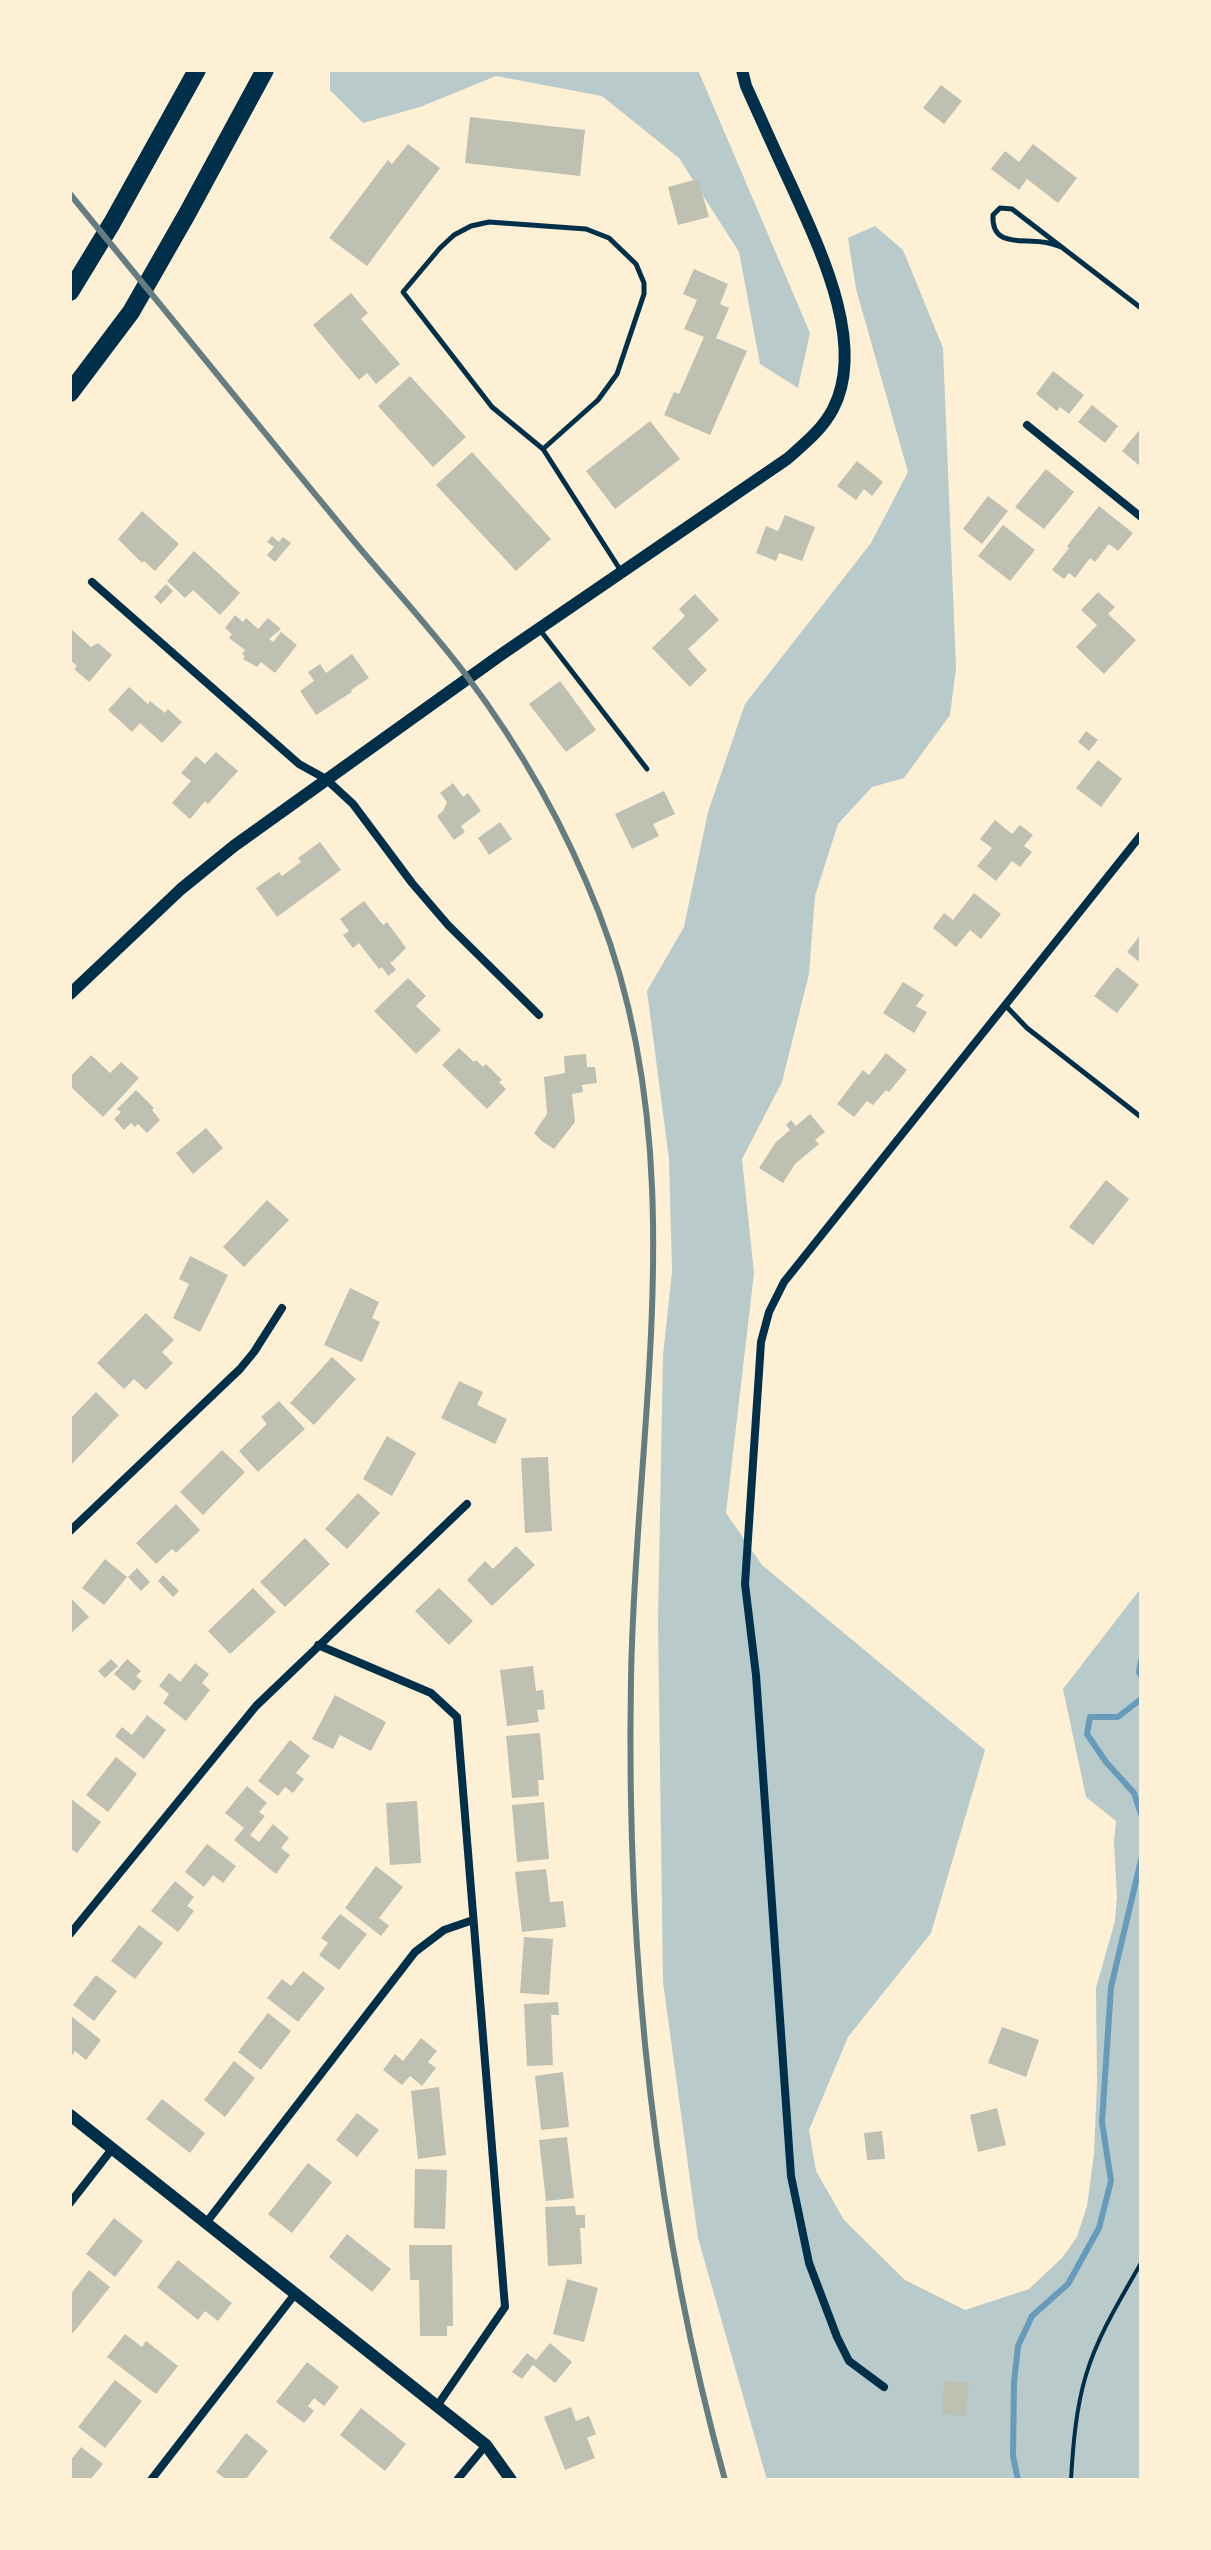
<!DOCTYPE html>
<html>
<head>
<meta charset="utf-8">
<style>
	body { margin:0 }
	#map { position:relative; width:1211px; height:2550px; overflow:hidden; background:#fdf0d5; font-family:"Sofia Sans Condensed",sans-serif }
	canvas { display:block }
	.frame { position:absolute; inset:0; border:72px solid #fdf0d5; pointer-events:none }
</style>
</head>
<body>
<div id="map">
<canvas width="1211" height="2550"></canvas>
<div class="frame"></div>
</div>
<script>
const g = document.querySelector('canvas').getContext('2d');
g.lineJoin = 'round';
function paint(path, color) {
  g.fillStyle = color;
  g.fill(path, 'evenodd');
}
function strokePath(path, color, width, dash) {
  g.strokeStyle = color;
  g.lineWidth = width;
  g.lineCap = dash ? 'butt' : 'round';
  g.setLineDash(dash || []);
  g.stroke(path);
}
const green = new Path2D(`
	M330 70H698L810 333 798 388 760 364 739 252 679 158 602 96 496 76 420 107 363 123 330 90Z
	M875 226 903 250 943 348 956 668 950 715 904 778 872 787 838 824 815 896 809 974 782 1082 742 1159 754 1273 726 1513 762 1565 985 1750 931 1933 848 2037 809 2130 816 2171 844 2220 905 2280 965 2310 1029 2289 1062 2258 1077 2237 1087 2206 1094 2154 1097 2083 1096 1988 1115 1921 1117 1897 1114 1842 1116 1821 1086 1797 1063 1689 1141 1588V2480H767L698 2238 663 1982 658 1621 663 1355 672 1272 669 1159 647 991 684 927 708 812 745 704 871 543 908 472 856 289 848 238Z`);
const stream = new Path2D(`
	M1141 1661 1139 1672 1141 1676
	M1141 1699 1118 1717H1090L1087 1734 1106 1762 1134 1793 1141 1814
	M1018 2480 1013 2456 1014 2383 1018 2346 1032 2316 1068 2284 1099 2228 1111 2181 1102 2122 1111 1987 1141 1860`);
const building = new Path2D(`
	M941 85 962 101 944 124 923 108Z
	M470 117 585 130 580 176 465 163Z
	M408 144 440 168 367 266 329 238 388 160 392 164Z
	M1033 144 1077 178 1058 203 1027 179 1019 190 991 169 1005 151 1019 162Z
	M698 179 709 217 678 225 668 187Z
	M694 269 728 284 720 304 729 308 716 338 747 351 710 435 664 415 674 392 679 394 704 337 684 329 697 300 683 294Z
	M351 293 368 313 361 319 400 364 376 384 367 373 359 380 313 325Z
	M1053 371 1084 395 1069 414 1060 407 1057 411 1036 394Z
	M410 376 466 437 433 467 378 406Z
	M1092 405 1118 426 1105 443 1078 422Z
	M650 421 680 459 615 509 586 471Z
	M1141 428V467L1122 451Z
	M472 452 551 539 516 571 436 485Z
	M857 461 883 482 872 496 864 489 856 500 837 486Z
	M1046 469 1074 492 1044 529 1015 507Z
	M988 496 1008 511 982 544 963 529Z
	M1099 506 1133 533 1118 551 1109 544 1095 562 1090 558 1075 578 1069 573 1064 579 1052 570 1069 548 1067 546Z
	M142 511 179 544 155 571 144 561 142 563 118 539Z
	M785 515 815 527 802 561 779 553 776 561 756 553 766 526 778 531Z
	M1003 525 1035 550 1010 581 978 556Z
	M272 536 279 542 283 537 291 543 275 562 267 555 274 547 267 542Z
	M194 551 240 593 220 615 193 590 185 598 167 581Z
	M166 584 173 591 161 604 154 597Z
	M1098 592 1115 607 1108 614 1136 640 1104 674 1076 647 1097 625 1081 610Z
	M695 594 719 620 688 649 707 670 690 687 652 648 685 616 679 609Z
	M235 615 243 622 246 618 258 629 268 618 281 629 269 639 273 642 281 632 297 645 275 673 261 662 257 667 243 659 245 656 242 654 245 650 229 638 232 634 225 628Z
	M70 628 91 647 98 643 112 655 89 682 74 669 77 666 70 660Z
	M352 654 369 678 351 690 352 692 316 715 300 691 314 681 308 672 320 664 326 673Z
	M560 681 596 730 566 752 529 704Z
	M129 687 148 704 150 701 165 713 168 709 182 722 162 743 140 723 132 732 108 710Z
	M1086 731 1098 740 1089 751 1078 742Z
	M216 752 238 771 208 804 205 801 190 819 172 803 191 781 181 773 196 756 205 764Z
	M1098 760 1122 779 1101 807 1076 788Z
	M453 783 463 797 468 793 481 811 461 826 465 832 454 840 437 816 443 811 447 802 440 793Z
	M664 791 675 814 653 824 659 836 632 849 615 814Z
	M995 820 1012 834 1020 825 1033 835 1024 846 1032 852 1020 867 1012 861 996 881 977 866 992 848 980 839Z
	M500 822 512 839 489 855 478 838Z
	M320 842 341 870 277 917 256 888 279 872 282 876 301 862 298 858Z
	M974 893 1001 914 981 939 970 930 956 947 933 928 944 913 953 920Z
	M364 901 383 925 387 922 406 948 392 962 389 961 396 970 388 976 382 967 379 969 359 943 353 948 343 935 349 931 340 919Z
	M1141 934V963L1127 952Z
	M1117 967 1139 985 1117 1013 1094 996Z
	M408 978 426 996 416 1006 441 1030 416 1054 374 1011Z
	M903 982 924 995 916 1006 927 1012 914 1033 883 1013Z
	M459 1048 474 1062 476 1060 483 1067 486 1064 502 1080 499 1082 506 1089 487 1109 442 1065Z
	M886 1053 907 1070 889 1092 886 1090 873 1105 867 1101 854 1117 837 1104 863 1070 869 1075Z
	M586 1054 587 1067H595L597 1083 582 1085 583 1092 572 1094 575 1122 554 1149 543 1142 534 1133 547 1114 544 1077 565 1073 564 1056Z
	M91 1055 110 1073 121 1062 139 1078 103 1117 70 1086V1077Z
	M136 1090 154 1108 152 1110 160 1120 147 1133 138 1124 135 1127 131 1123 124 1130 114 1119 121 1112 117 1109Z
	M810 1114 825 1132 815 1140 819 1144 795 1164 783 1183 759 1168 776 1142 790 1130 786 1125 791 1120 796 1126Z
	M206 1128 223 1148 193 1174 176 1153Z
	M1106 1180 1129 1199 1093 1245 1069 1227Z
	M267 1200 289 1220 244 1267 223 1247Z
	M190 1256 228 1275 200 1332 173 1318 189 1284 179 1279Z
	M350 1288 379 1302 372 1318 380 1322 362 1362 324 1345Z
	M146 1313 174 1340 162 1352 173 1363 146 1390 134 1379 124 1389 97 1363Z
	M332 1357 356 1379 314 1425 290 1403Z
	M459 1381 483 1392 477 1405 507 1419 495 1444 441 1418Z
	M96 1392 119 1415 70 1466V1419Z
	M279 1401 305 1429 258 1472 239 1451 267 1424 261 1417Z
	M387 1436 416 1453 392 1496 363 1479Z
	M222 1450 245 1472 203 1515 180 1492Z
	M548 1457 552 1531 525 1533 521 1458Z
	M358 1493 380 1513 347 1549 325 1529Z
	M176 1504 200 1530 176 1553 172 1549 156 1564 136 1543Z
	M305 1538 330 1564 285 1607 260 1582Z
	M516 1546 535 1565 492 1606 467 1580 485 1561 493 1569Z
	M105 1559 127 1577 104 1605 82 1588Z
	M137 1568 150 1582 141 1591 128 1577Z
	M163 1575 179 1591 173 1597 158 1581Z
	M253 1588 276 1612 230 1654 208 1631Z
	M439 1588 473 1621 449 1645 415 1611Z
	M70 1597 89 1617 70 1634Z
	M111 1659 118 1666 105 1678 98 1671Z
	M127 1659 141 1671 136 1676 142 1681 134 1691 114 1674Z
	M195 1663 209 1674 202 1683 210 1690 186 1721 163 1703 169 1694 159 1686 169 1673 180 1682Z
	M533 1666 536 1691 543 1690 545 1709 537 1710 539 1722 507 1726 500 1670Z
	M335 1695 386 1722 371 1751 340 1735 333 1749 312 1739Z
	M147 1715 166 1730 144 1759 115 1736 122 1727 132 1735Z
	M540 1733 544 1780H538L539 1796 512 1798 506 1736Z
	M290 1740 310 1756 296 1773 304 1779 293 1793 285 1787 278 1796 258 1781Z
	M116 1757 137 1774 108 1812 86 1795Z
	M247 1786 267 1803 259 1812 265 1816 250 1835 259 1842 273 1824 289 1838 281 1848 290 1855 276 1874 234 1840 244 1828 225 1813Z
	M70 1798 101 1822 77 1853 70 1848Z
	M417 1801 421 1863 390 1865 386 1803Z
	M544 1802 549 1859 517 1862 512 1805Z
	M207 1844 236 1866 223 1883 213 1875 204 1887 185 1872Z
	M376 1866 403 1887 379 1918 389 1926 381 1936 345 1908Z
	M546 1869 550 1902 563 1901 566 1927 522 1932 515 1872Z
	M175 1881 194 1897 187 1906 194 1911 178 1932 151 1911Z
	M340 1914 367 1934 339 1970 319 1955 328 1943 321 1938Z
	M139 1925 163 1943 135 1979 111 1961Z
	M524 1937 553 1939 549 1995 520 1993Z
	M303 1971 325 1988 298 2022 267 1998 282 1979 291 1986Z
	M96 1975 117 1991 94 2021 73 2005Z
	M558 2002 559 2015H551L553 2065 527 2066 524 2004Z
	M268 2013 291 2031 261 2070 238 2052Z
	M70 2015 101 2040 86 2060 75 2051 70 2058Z
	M1002 2027 1039 2040 1026 2077 988 2063Z
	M421 2038 437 2051 428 2062 436 2068 422 2086 410 2076 402 2085 383 2070 395 2054 403 2061Z
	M234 2061 255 2078 225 2117 204 2100Z
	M563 2072 569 2127 541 2130 535 2076Z
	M439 2087 446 2155 418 2159 411 2091Z
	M162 2099 205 2133 190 2153 146 2119Z
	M997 2108 1006 2145 978 2152 970 2115Z
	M357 2113 379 2130 357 2157 336 2140Z
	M882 2131 885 2159 867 2160 864 2133Z
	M567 2137 574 2198 546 2201 539 2140Z
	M308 2163 332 2182 292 2233 268 2214Z
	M415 2169 447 2170 445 2229 414 2228Z
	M575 2206 576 2215H585V2228H580L582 2264 548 2266 545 2207Z
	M114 2218 143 2241 115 2277 86 2254Z
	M347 2234 391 2269 372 2292 329 2257Z
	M409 2245H452L453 2326H447V2336H420L419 2280H410Z
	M178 2260 232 2303 218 2321 205 2311 198 2320 157 2287Z
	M89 2270 110 2287 73 2333 70 2330V2295Z
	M567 2279 598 2288 584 2342 553 2334Z
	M125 2334 142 2347 146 2341 178 2366 156 2394 107 2357Z
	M550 2343 572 2362 555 2383 533 2365 522 2379 512 2372 527 2353 536 2360Z
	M307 2362 339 2387 324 2406 314 2398 308 2406 314 2411 304 2423 276 2402Z
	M115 2380 142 2401 105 2448 78 2427Z
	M944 2381 969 2382 966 2416 942 2414Z
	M571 2407 576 2421 589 2416 596 2434 587 2438 595 2458 565 2470 544 2417Z
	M361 2408 406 2444 385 2471 340 2435Z
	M246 2433 268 2451 245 2480H227L216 2472Z
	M81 2447 103 2464 90 2480H70V2461Z`);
const path = new Path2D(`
	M1071 2480C1073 2445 1076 2408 1086 2375 1098 2335 1121 2298 1141 2263`);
const service = new Path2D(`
	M1061 247C1055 245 1048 242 1042 242 1021 239 991 247 993 215L1000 208 1012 209 1141 308
	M543 449 598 400 617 374 644 294V283L636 264 609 238 586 229 489 222 471 226 454 235 440 248 403 292 492 407 543 449 621 571
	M540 630 647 769
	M1005 1005 1027 1028 1141 1117`);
const minor = new Path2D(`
	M1027 425 1141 517
	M92 582 299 764 326 779 353 804 412 883 448 925 539 1015
	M70 1531 240 1369 254 1352 282 1308
	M318 1645 431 1693 457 1717 505 2307 437 2406
	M70 1934 256 1706 467 1504
	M70 2203 112 2149
	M206 2223 415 1952 444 1930 473 1920
	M884 2387 849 2361 837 2337 809 2263 791 2176 756 1675 745 1584 761 1342 769 1312 784 1282 1141 835
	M151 2480 295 2294
	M457 2480 486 2445`);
const tertiary = new Path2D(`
	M70 994 181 889 234 846 502 654 787 459C804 444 822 430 833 409 867 344 819 247 792 187 776 153 761 119 746 86L742 70
	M70 2115 486 2445 511 2480`);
const motorway = new Path2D(`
	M70 292 112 223 197 70
	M70 393 131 312 187 214 265 70`);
const rail = new Path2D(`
	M70 194C159 303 248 413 338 522 380 574 426 622 466 675 521 748 566 828 599 913 695 1159 635 1424 631 1679 626 1949 653 2219 725 2480`);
paint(green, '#b9caca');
strokePath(stream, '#669bbc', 6);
paint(building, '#bec0b2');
strokePath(path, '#003049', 4);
strokePath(service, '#003049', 5);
strokePath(minor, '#003049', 8);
strokePath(tertiary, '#003049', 12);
strokePath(motorway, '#003049', 18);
strokePath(rail, '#657d81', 6);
</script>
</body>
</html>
